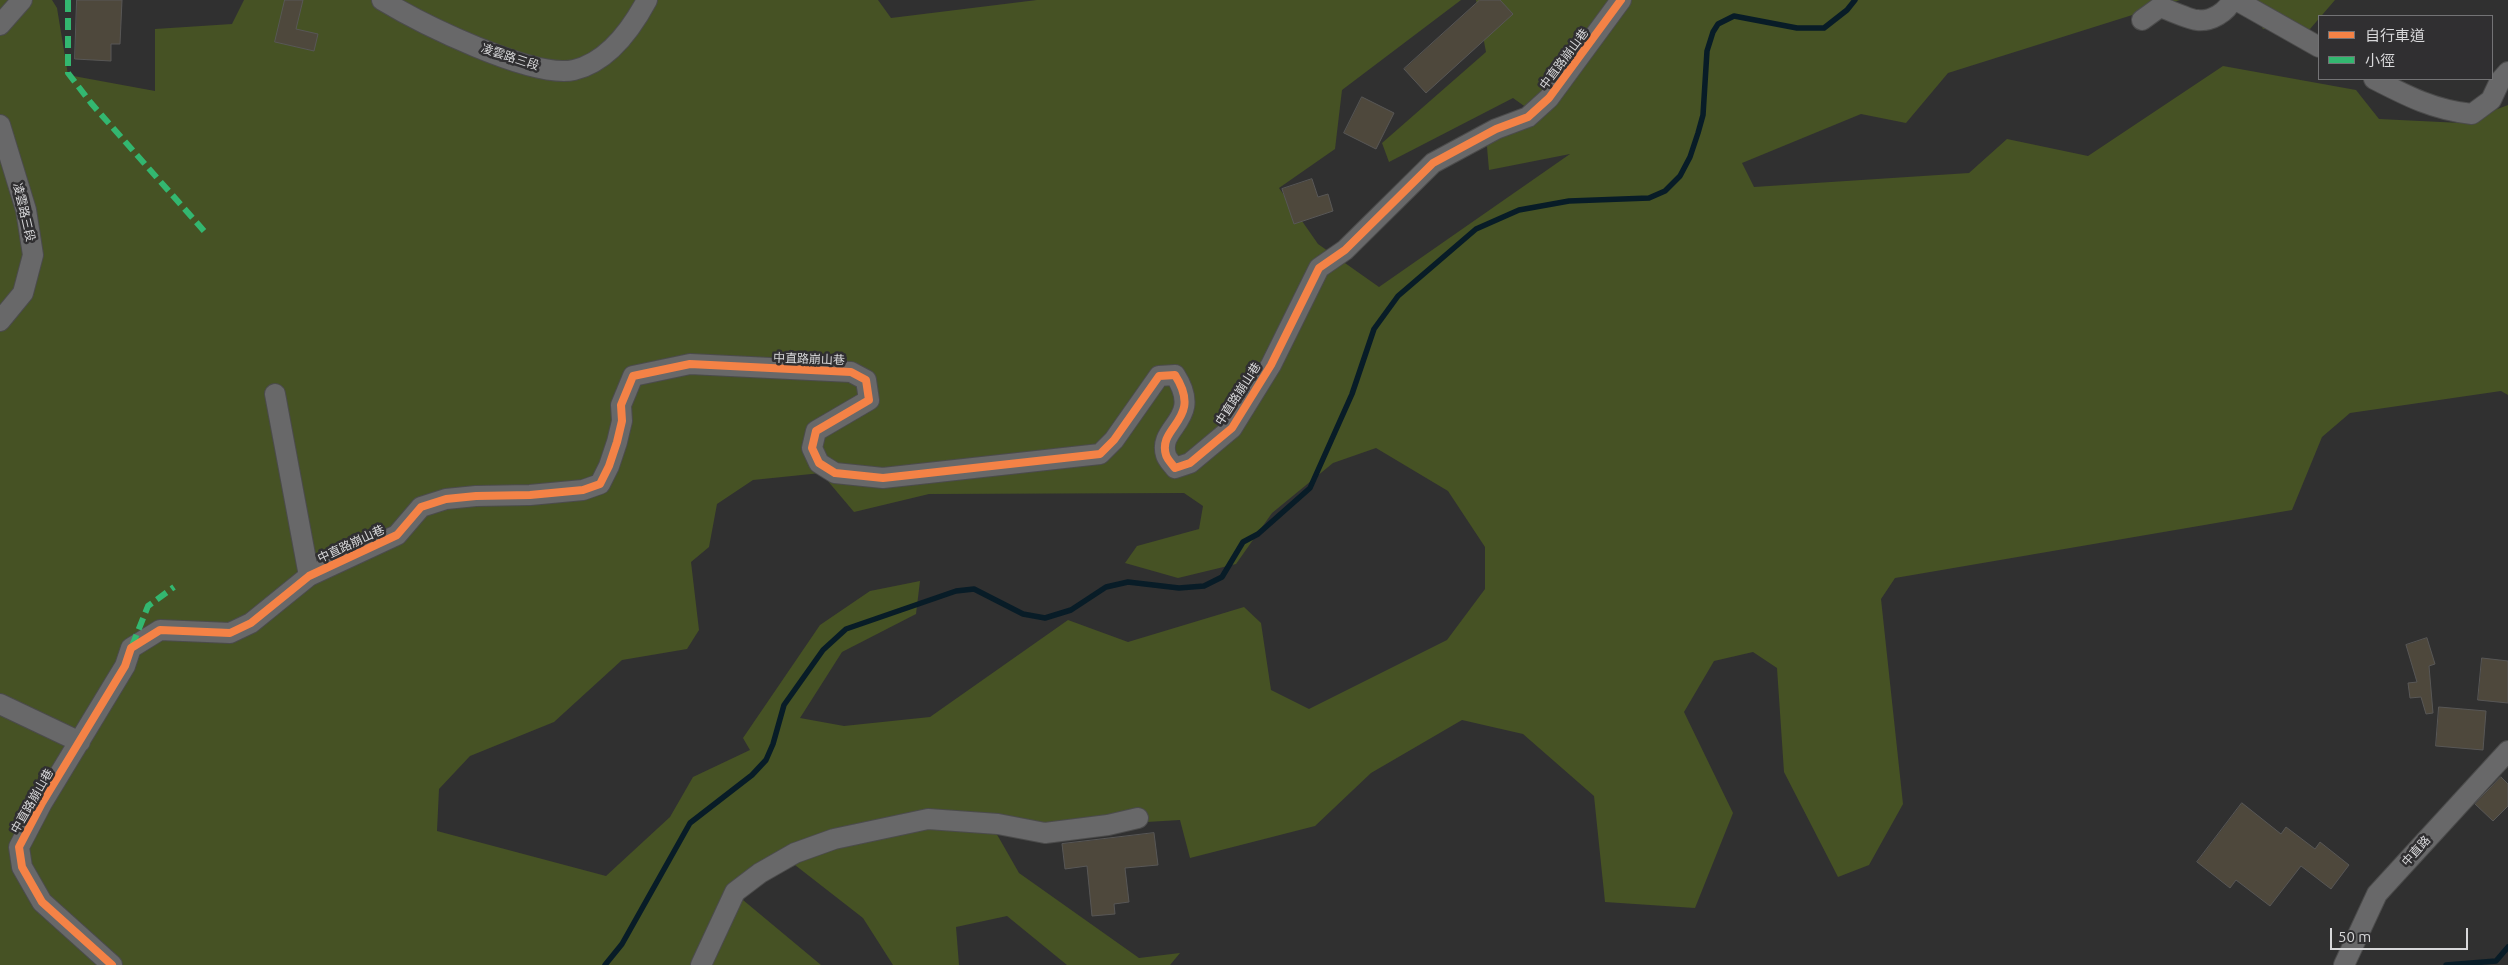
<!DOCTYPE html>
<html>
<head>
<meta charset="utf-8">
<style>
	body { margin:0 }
	#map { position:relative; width:2508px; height:965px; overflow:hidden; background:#303030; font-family:Ubuntu,"Noto Sans TC",sans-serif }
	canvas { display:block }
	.legend { position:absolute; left:2318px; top:15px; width:175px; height:65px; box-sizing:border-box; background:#302f31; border:1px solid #737375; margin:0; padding:6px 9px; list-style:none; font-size:15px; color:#d8d8da }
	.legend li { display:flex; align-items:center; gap:10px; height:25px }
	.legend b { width:25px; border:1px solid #737375 }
	.scale { position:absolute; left:2330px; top:928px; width:138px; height:22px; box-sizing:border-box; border:2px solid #d8d8da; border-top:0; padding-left:6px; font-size:15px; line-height:18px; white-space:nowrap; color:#d8d8da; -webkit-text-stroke:4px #302f31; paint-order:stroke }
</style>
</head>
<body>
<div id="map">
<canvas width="2508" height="965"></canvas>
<ul class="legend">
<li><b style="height:6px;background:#f48246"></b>自行車道</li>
<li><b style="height:6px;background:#33b770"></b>小徑</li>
</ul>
<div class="scale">50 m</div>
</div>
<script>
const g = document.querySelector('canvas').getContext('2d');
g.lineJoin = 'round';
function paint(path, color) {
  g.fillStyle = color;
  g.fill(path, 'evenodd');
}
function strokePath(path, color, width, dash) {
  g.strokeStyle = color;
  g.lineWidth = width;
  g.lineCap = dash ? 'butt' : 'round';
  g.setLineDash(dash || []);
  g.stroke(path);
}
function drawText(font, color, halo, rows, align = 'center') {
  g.font = font + ' Ubuntu,"Noto Sans TC",sans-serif';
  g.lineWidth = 5;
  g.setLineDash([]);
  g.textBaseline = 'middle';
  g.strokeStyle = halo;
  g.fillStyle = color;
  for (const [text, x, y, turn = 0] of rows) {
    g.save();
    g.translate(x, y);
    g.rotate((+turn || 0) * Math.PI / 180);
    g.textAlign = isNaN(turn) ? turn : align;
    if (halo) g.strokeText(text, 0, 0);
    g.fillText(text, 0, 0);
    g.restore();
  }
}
const green = new Path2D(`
	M0 0H52L57 8 68 75 155 91V29L232 24 244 0H878L891 18 1037 0H1461L1342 90 1335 149 1279 188 1318 244 1379 287 1570 154 1489 170 1486 135 1527 108 1513 98 1389 162 1382 143 1486 52 1476 0H2180L1948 73 1906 123 1861 114 1742 163 1754 187 1969 173 2007 139 2088 156 2223 66 2356 90 2379 119 2461 123 2508 105V395L2501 391 2350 413 2322 437 2292 510 1895 578 1881 599 1903 804 1869 865 1838 877 1784 772 1777 668 1753 652 1714 661 1684 712 1733 813 1695 908 1605 902 1594 796 1523 734 1462 720 1371 773 1315 826 1190 858 1180 820 995 831 1019 873 1139 958 1180 953 1170 965H1067L1007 916 956 927 959 965H893L863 918 777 851 737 895 821 965H0ZM1376 448 1448 491 1485 547V589L1447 640 1309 709 1271 690 1261 623 1244 607 1128 642 1068 620 930 717 844 726 800 718 842 652 916 614 920 581 870 591 820 625 743 738 750 750 693 777 670 817 606 876 437 831 439 789 470 756 554 722 622 660 687 649 699 630 691 562 709 547 717 504 753 480 821 473 854 512 929 494 1184 493 1203 506 1199 529 1137 546 1125 563 1178 578 1236 564 1272 513 1333 463Z
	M2244 0H2335L2310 29H2263Z`);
const stream = new Path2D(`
	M605 965 622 944 690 823 752 775 766 760 773 744 784 705 823 650 846 629 956 591 974 589 1023 614 1045 618 1071 610 1106 587 1128 582 1179 588 1204 586 1222 577 1243 542 1258 534 1310 488 1352 394 1374 329 1398 296 1476 229 1519 210 1569 201 1649 198 1665 191 1680 176 1690 157 1698 133 1703 115 1707 51 1713 32 1718 24 1734 16 1797 28H1824L1847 10 1855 0
	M2446 965 2496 961 2508 947`);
const building = new Path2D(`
	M77 0H122L120 44H111V61L75 59Z
	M285 0H303L296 29 318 34 314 51 275 42Z
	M1480 0H1500L1513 14 1426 93 1404 69Z
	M1362 97 1394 113 1376 149 1344 133Z
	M1312 179 1318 197 1328 194 1333 211 1294 224 1282 189Z
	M2427 638 2435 664 2429 666 2433 713 2426 714 2421 697 2410 698 2408 683 2417 682 2406 645Z
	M2482 658 2508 661V703L2478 700Z
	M2439 707 2486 711 2483 750 2436 746Z
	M2501 777 2508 784V806L2493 821 2475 804Z
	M2242 803 2281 834 2286 827 2315 849 2320 842 2349 865 2331 889 2301 866 2270 906 2236 880 2230 888 2197 862Z
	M1154 833 1158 865 1125 868 1129 902 1114 904 1115 914 1092 916 1087 866 1065 869 1062 844Z`);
const minor = new Path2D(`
	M382 0C420 23 532 79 574 70 608 62 632 28 647 0
	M2236 0 2319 47
	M2142 20 2160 7C2169 10 2191 20 2197 20 2211 22 2227 12 2232 0
	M0 25 22 0
	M2374 79C2407 96 2434 110 2472 114L2491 100 2500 81 2508 72
	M0 125 26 210 33 255 23 293 0 321
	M275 394 309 576
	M0 704 80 742
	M112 965 42 902 22 867 19 847 42 803 125 666 131 648 160 630 230 633 251 623 309 576 397 535 421 507 446 499 476 496 530 495 583 490 600 484 609 466 617 442 622 421 621 405 633 376 690 364 851 372 866 380 869 400 816 431 812 448 819 463 835 473 883 478 1100 454 1114 440 1159 376 1175 375C1204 420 1157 426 1166 455 1167 459 1172 464 1175 468L1190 463 1232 428 1271 365 1319 268 1345 250 1433 163 1496 129 1528 117 1549 98 1621 0
	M701 965 735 892 760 873 795 853 834 839 928 819 998 824 1045 833 1108 825 1138 818
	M2344 965 2377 894 2508 751`);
const quiet = new Path2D(`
	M68 0V73L91 103 204 231
	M132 646 148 606 174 587`);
const cycleway = new Path2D(`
	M112 965 42 902 22 867 19 847 42 803 125 666 131 648 160 630 230 633 251 623 309 576 397 535 421 507 446 499 476 496 530 495 583 490 600 484 609 466 617 442 622 421 621 405 633 376 690 364 851 372 866 380 869 400 816 431 812 448 819 463 835 473 883 478 1100 454 1114 440 1159 376 1175 375C1204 420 1157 426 1166 455 1167 459 1172 464 1175 468L1190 463 1232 428 1271 365 1319 268 1345 250 1433 163 1496 129 1528 117 1549 98 1621 0`);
const streetNames = [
	["凌雲路三段",510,57,18],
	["中直路崩山巷",1564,59,-53],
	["凌雲路三段",24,212,77],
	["中直路崩山巷",809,359,2],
	["中直路崩山巷",1238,394,-57],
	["中直路崩山巷",351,544,-25],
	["中直路崩山巷",32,801,-60],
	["中直路",2416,851,-48]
];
paint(green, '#465224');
strokePath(stream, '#081c27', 5.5);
paint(building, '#4e483c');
strokePath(building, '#585756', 1);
strokePath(minor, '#4b4b4b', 22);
strokePath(minor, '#686869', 20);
strokePath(quiet, '#33b770', 6, [12, 6]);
strokePath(cycleway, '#f48246', 8);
drawText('12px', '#d8d8da', '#302f31', streetNames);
</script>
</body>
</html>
